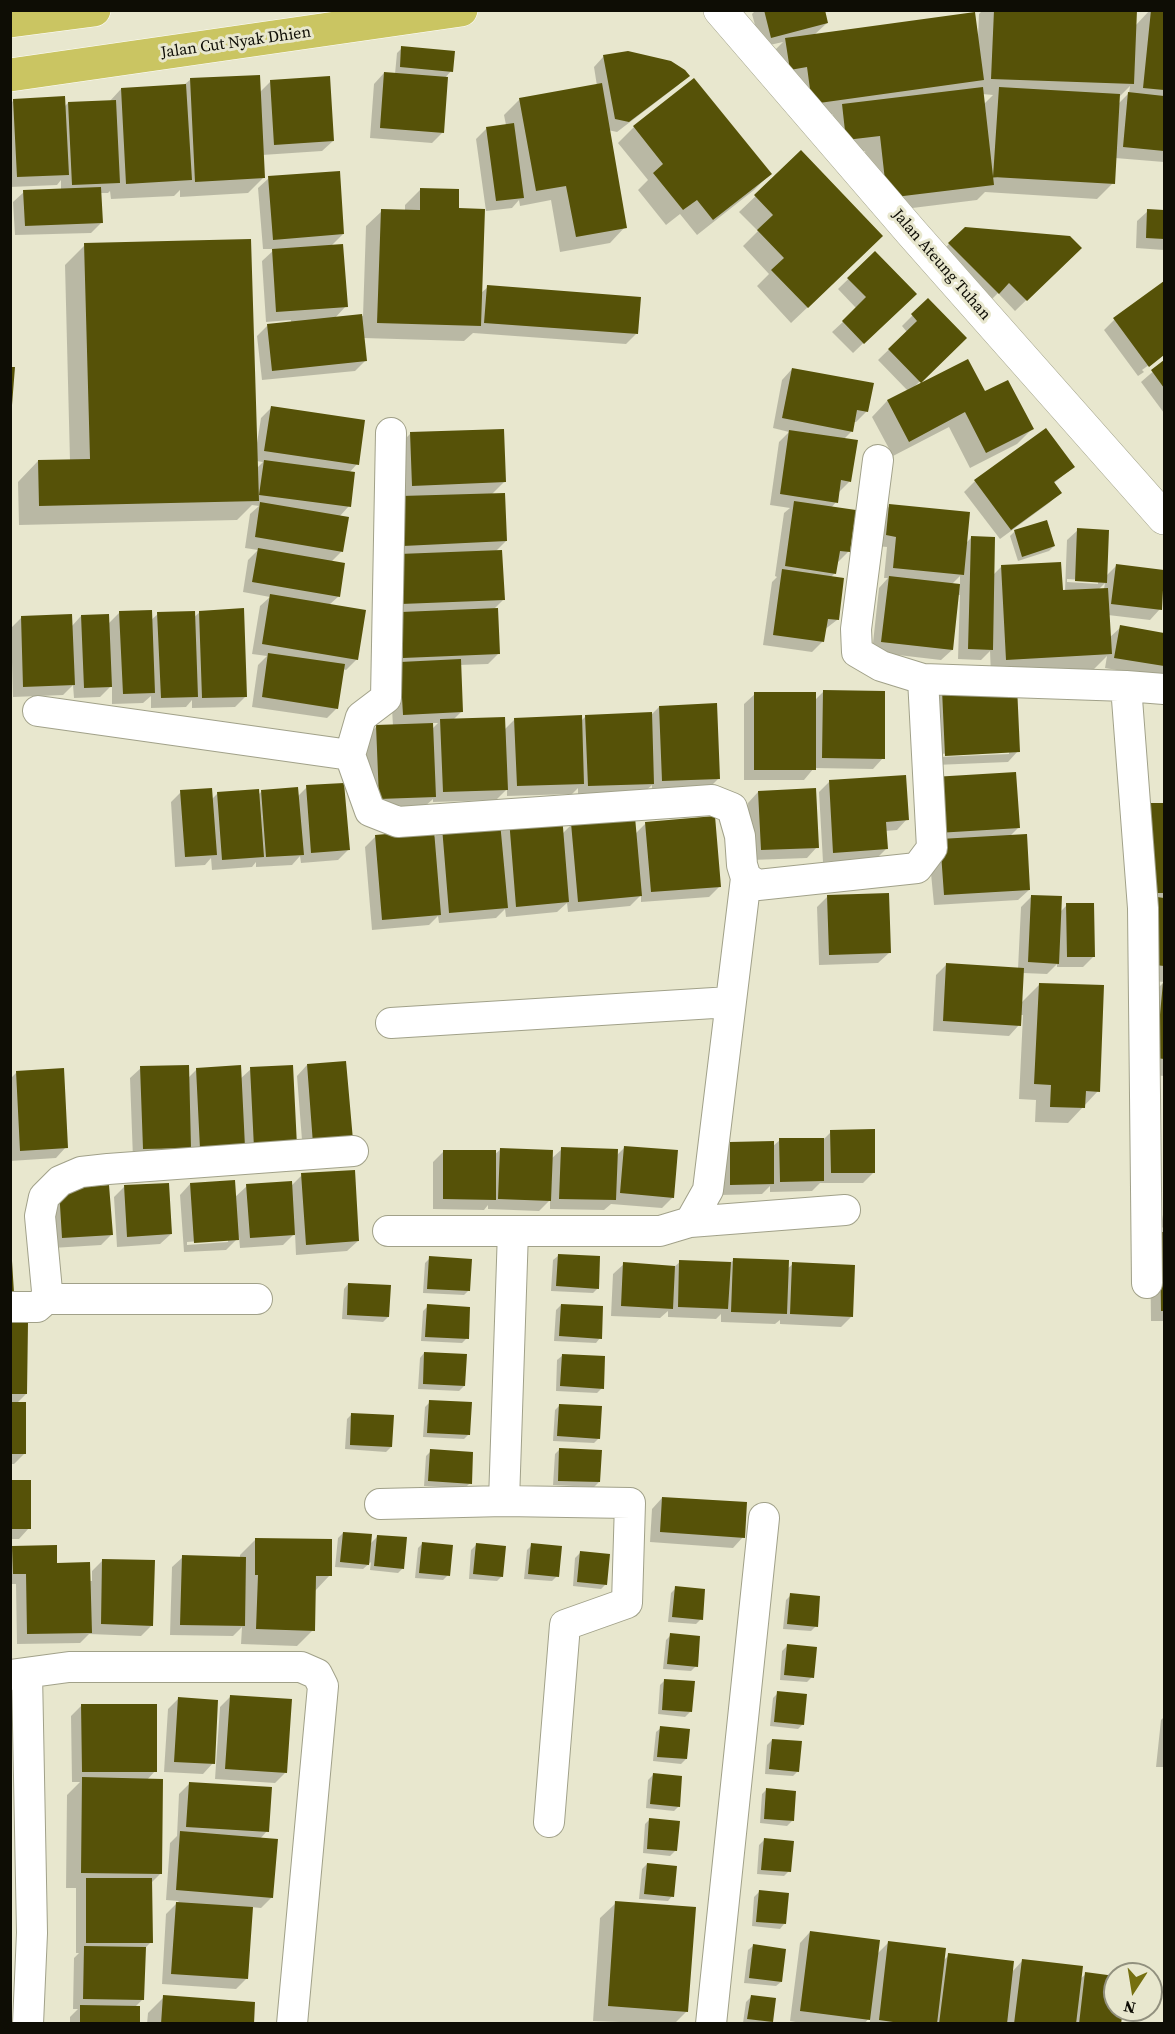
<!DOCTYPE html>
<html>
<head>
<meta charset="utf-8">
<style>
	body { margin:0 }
	#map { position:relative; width:1175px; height:2034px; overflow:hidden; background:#e8e7ce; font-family:"Source Serif 4",serif }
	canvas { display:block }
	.frame { position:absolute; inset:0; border:12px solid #0e0d05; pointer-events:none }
	.north { position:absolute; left:1103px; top:1962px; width:60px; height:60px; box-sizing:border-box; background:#e8e7ce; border:2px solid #91907e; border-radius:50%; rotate:192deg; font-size:16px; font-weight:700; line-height:24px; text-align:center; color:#0e0d05 }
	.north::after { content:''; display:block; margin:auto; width:21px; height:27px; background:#756f10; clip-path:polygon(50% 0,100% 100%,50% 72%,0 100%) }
</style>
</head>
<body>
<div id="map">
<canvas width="1175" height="2034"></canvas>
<div class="frame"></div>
<div class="north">N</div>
</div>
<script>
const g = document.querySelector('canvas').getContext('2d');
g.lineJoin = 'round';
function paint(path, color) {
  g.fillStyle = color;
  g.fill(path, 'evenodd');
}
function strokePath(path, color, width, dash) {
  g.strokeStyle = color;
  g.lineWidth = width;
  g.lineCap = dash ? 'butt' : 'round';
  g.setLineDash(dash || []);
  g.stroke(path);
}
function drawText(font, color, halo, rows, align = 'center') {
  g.font = font + ' "Source Serif 4",serif';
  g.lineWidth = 6;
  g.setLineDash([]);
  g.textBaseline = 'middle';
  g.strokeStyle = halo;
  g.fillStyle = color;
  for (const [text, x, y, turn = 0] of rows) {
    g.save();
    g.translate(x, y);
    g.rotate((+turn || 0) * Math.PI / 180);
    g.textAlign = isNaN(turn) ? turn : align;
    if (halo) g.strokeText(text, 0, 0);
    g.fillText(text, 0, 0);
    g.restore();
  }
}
const shadow = new Path2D(`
	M756 10H824L827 23 814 35 977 38H978L979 14 983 10H1135V26L1150 10H1164V162L1115 158 1113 183 1097 199 985 192 977 200 872 213 865 151 830 155 827 121 833 114 797 119 770 55 783 42 761 47 752 14ZM1130 86 1129 93 1118 104V98ZM982 94 993 95 983 105Z
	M402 48 451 71 445 78 443 132 432 143 370 138 374 84 384 73 395 74 397 53Z
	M604 56 688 76 677 86 617 132 608 130 625 227 610 243 560 252 551 200 520 206 519 200 512 208 486 211 476 139 487 128 506 125 504 115 520 99 597 86 594 67Z
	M191 79 260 92 271 81 333 141 322 151 262 155 263 178 248 193 180 197V190L174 196 111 199 110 191 108 193H100L102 222 91 233 15 235 13 202 24 192 61 190V180L57 185 10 187V104L14 100 64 107 68 103 109 102 121 89 184 85Z
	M694 80 770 174 754 190 697 235 680 214 666 225 638 190 648 180 618 143 634 127Z
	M801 153 866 252 791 323 757 286 769 274 743 246 758 231 739 212Z
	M269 178 343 234 330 247 346 306 334 319 363 316 366 226 382 211H405V205L421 189 457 210 481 293 488 287 636 334 626 344 473 333 464 341 363 338 365 361 355 371 262 380 257 336 268 325 291 323V320L266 322 262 261 275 249H263L258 188Z
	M1148 211 1164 212V250L1136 248 1137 221Z
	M965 228 1080 248 1015 311 998 293 988 303 939 254Z
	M85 245 256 442 257 443 261 418 271 408 357 464 349 473V506L339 517 342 551 331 562 339 596 329 605 357 659 346 670 343 669 337 708 327 718 252 707 258 665 267 656 252 654 260 606 270 597 243 592 248 560 258 550 245 548 250 514 259 506 252 505 237 520 19 525 18 482 38 461H70L65 265ZM256 461 263 462 256 469Z
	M875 253 904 304 853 353 832 332 857 309 838 289Z
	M1164 283V354L1142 370 1144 372 1138 376 1104 330 1114 320Z
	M928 300 965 338 915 386 984 393 1032 429 1017 444 970 468 949 427 893 456 872 417 887 401 908 391 878 360 907 332 902 326Z
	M1164 362V413L1141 382Z
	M792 369 867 411 856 422H854L852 431 844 439 850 481 839 492 836 502 831 508 848 552 838 562 835 573 830 578 837 620 824 630 823 641 812 652 763 645 772 582 777 577 775 576 784 513 790 508 770 505 779 442 789 432 773 428 782 380Z
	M1046 430 1073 467 1053 484 1060 493 1049 503 1000 539 964 492 975 481Z
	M410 434 505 481 491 495 506 541 495 552 503 600 493 610 498 654 488 664 459 665 461 712 453 720 504 730 515 719 580 722 586 716H650L659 707 719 778 708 789 652 791V785L642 794 578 796V788L572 794 507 796V789L496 800 433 802V799L424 807 369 809 366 737 376 727 393 726 390 674 400 444ZM432 723H438L432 729Z
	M890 506 965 544 971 538 993 575 1002 566 1065 591 1067 540 1078 530 1106 576 1116 566 1164 572 1160 609 1150 620 1108 615 1109 638 1121 627 1164 634V678L1105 668 1107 656 1094 669 991 675 990 651 981 660 958 659 960 595H957L952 650 941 660 872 652 879 588 888 578H884L887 547 876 546 879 516ZM960 576V585L952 584ZM1067 579 1098 581V584L1067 582ZM1105 583 1104 589 1098 590Z
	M1015 531 1054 546 1049 551 1018 561 1010 536Z
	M120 612 151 620 158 614 193 618 200 612 246 696 235 707 192 708V700L186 707 151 708V696L143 703 112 704V685L100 697 74 698 73 685 63 695 13 697 11 628 21 618 71 627 81 616 108 624Z
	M824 691 883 758 873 769 814 768 804 780H744V704L755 694 814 701Z
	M942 691 1018 751 1008 762 935 765 932 702ZM1009 751V754L938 757 937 754Z
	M829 782 907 819 897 830 885 831 886 849 876 859 823 862 819 792Z
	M307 787 348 850 338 860 301 863 300 856 292 865 256 867V862L252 867 212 870 211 858 205 865 175 867 171 802 181 792 211 800 218 793 258 795 262 791 298 796Z
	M923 789 1018 828 1009 837 1029 890 1018 900 934 905Z
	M758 792 817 847 807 858 751 860 748 803Z
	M1150 805H1164V982L1140 980Z
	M509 821 562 834 572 824 635 834 646 823 720 886 709 897 641 902V895L630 906 568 912 567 903 557 912 506 917 505 909 496 918 439 923 438 916 429 925 372 930 365 847 376 836 433 838 442 829Z
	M828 896 889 953 878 963 819 965 817 907Z
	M1031 897 1060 912 1067 905 1094 956 1083 967H1057V964L1047 974 1023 973 1021 1003 1039 985 1098 1091 1068 1123 1035 1122 1036 1100 1019 1099 1023 1015H1020L1019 1025 1009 1036 933 1031 936 975 946 965 1018 969 1021 907Z
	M1164 982V1076L1141 1074 1148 998Z
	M307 1065 351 1140 303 1153 297 1076Z
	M141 1068 188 1078 197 1069 240 1079 251 1069 295 1146 179 1158 133 1159 130 1078Z
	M16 1073 66 1147 56 1158 10 1161V1079Z
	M831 1132 874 1172 863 1183H820L812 1191 770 1192V1186L762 1194 720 1195V1154L730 1143 772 1147 780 1140H823Z
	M625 1147 673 1197 662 1208 611 1204 604 1210 550 1209V1200L539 1211 488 1209V1205L484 1210 433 1209V1162L443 1152 494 1155 501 1149 551 1159 562 1149 616 1156Z
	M302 1175 358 1241 347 1251 296 1255 295 1233 283 1245 240 1248 239 1237 226 1250 184 1252 180 1195 190 1184 234 1198 247 1186H291ZM228 1239V1242L187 1245V1242Z
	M124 1187 171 1234 160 1244 117 1247 114 1197Z
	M59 1190 111 1235 101 1245 52 1248 49 1201Z
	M1164 1208V1228L1161 1227Z
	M1161 1233H1164V1321H1151L1150 1244Z
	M558 1256 598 1288 593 1293 551 1291 553 1260Z
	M430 1258 469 1290 464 1295 423 1293 425 1263Z
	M734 1260 787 1269 793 1264 851 1317 841 1327 780 1324V1320L775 1324 721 1322V1314L716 1319 668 1317V1311L660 1318 611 1316 613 1274 624 1264 674 1267 680 1262 730 1263Z
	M348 1284 388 1317 383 1322 342 1319 344 1289Z
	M561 1305 600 1338 596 1343 554 1341 556 1310Z
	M428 1306 467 1338 462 1343 421 1341 423 1311Z
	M10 1324 26 1394 16 1404 25 1453 14 1464H10Z
	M424 1353 464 1386 459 1391 418 1389 420 1358Z
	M562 1356 602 1388 597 1393 556 1391 557 1360Z
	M430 1402 469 1434 464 1439 423 1437 425 1407Z
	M560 1405 599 1438 594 1443 553 1441 555 1410Z
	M352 1414 391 1447 386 1452 345 1449 347 1419Z
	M560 1449 599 1482 594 1487 553 1485 555 1454Z
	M431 1451 470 1483 465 1488 424 1486 426 1456Z
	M10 1482 29 1528 19 1539H10Z
	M662 1498 743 1537 733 1548 650 1542 652 1509Z
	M343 1533 370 1544 378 1536 403 1568 398 1573 370 1570 371 1562 363 1569 335 1567 338 1538Z
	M256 1539 330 1575 314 1592 313 1630 297 1646 241 1644 242 1627 233 1636 170 1635 172 1567 183 1557 240 1558V1555Z
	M423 1543 448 1575 443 1580 415 1578 418 1548Z
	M476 1545 502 1576 497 1581 469 1579 471 1550Z
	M532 1545 557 1576 552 1581 524 1579 527 1550Z
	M13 1547 55 1564 89 1581H92V1571L103 1560 152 1625 141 1636 89 1634 80 1643 17 1644 16 1584H10V1550Z
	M580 1553 606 1584 601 1589 573 1586 575 1558Z
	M676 1588 701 1619 696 1624 668 1622 671 1593Z
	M791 1595 816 1626 811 1631 783 1629 786 1600Z
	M671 1635 696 1666 691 1671 663 1669 666 1640Z
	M787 1646 812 1677 807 1682 780 1680 782 1651Z
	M665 1680 690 1712 685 1717 658 1714 660 1685Z
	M778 1693 803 1724 798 1729 770 1726 773 1698Z
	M231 1696 285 1773 275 1783 215 1779 220 1707Z
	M178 1699 213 1763 203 1774 164 1772 168 1709Z
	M82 1705 155 1771 147 1780 161 1873 151 1883V1942L144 1949 143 1999 135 2007 139 2024H70V2017L78 2009H73L74 1958 79 1953H76V1888H66L67 1795 80 1782H72L71 1716Z
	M1164 1717V1767H1156L1161 1720Z
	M661 1728 686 1759 681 1764 653 1761 656 1732Z
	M772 1740 798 1771 793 1776 765 1774 767 1745Z
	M653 1775 679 1806 674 1811 646 1808 648 1780Z
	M190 1783 267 1831 260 1839 272 1897 261 1908 251 1907 247 1978 236 1989 162 1984 166 1914 179 1901 166 1900 170 1843 177 1836 179 1794Z
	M767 1789 792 1821 787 1826 760 1823 762 1794Z
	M650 1819 675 1851 670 1856 643 1853 645 1824Z
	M764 1840 789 1871 784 1876 757 1874 759 1845Z
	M647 1864 672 1896 668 1901 639 1899 642 1869Z
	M759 1892 784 1924 780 1929 752 1926 754 1897Z
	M616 1903 687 2011 674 2024 593 2021 600 1918Z
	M810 1932 877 1954 888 1943 943 1961 949 1955 1012 1972 1023 1960 1080 1979 1086 1974 1115 1977V2010H1121L1119 2024H870V2017L864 2024H807L790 2021 800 1943Z
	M753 1946 781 1982 776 1986 744 1983 748 1950Z
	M164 1997 252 2024H147L148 2013Z
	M751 1997 772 2021 769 2024 743 2023 746 2002Z`);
const building = new Path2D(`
	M764 10H825L828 23 771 38Z
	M994 10H1137L1134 84 991 79Z
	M1151 10H1164V90L1143 88Z
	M975 12 984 80 812 104 807 67 790 70 785 38Z
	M401 46 455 51 453 72 400 67Z
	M628 51 671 61 685 70 690 76 629 122 615 119 603 55Z
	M384 72 448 77 444 133 380 128Z
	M260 75 265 178 195 182 190 78Z
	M330 76 334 141 274 145 270 80Z
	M694 78 772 174 713 220 697 200 683 210 653 173 663 164 633 126Z
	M602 83 627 228 576 237 566 186 536 191 519 98Z
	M186 84 192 180 126 184 121 88Z
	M983 87 994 185 887 198 880 136 846 140 842 104Z
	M999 87 1120 94 1115 184 993 177Z
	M1128 92 1164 96V151L1123 147Z
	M65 96 69 175 17 177 13 99Z
	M116 100 120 183 72 185 68 102Z
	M514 123 524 198 496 201 486 127Z
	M801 150 883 236 808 308 771 270 784 258 757 230 773 215 754 195Z
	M340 171 344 234 273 240 268 176Z
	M101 187 103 223 25 226 23 190Z
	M420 188 459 189V208L485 209 481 326 377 323 381 209 420 210Z
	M1147 209 1164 210V239L1146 238Z
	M965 227 1070 236 1082 248 1027 301 1009 283 999 294 948 243Z
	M251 239 259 501 39 506 38 460 90 459 84 243Z
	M343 244 348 307 276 312 272 249Z
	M875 251 917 294 864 344 842 321 866 297 847 278Z
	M1164 281V355L1149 367 1113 318Z
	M487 285 641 297 638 334 484 323Z
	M928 298 967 338 921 383 888 349 917 321 911 314Z
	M362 314 367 361 272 371 267 324Z
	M968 359 985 391 1008 380 1034 429 986 453 965 412 909 442 887 400Z
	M1164 360V388L1151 370Z
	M10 367H15L12 405H10Z
	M792 368 874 383 868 412 857 410 853 432 782 418Z
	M271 406 365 420 359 465 264 451Z
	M1046 428 1075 467 1054 482 1062 493 1011 530 974 480Z
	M504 429 506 482 412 486 410 432Z
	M789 430 858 440 851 482 841 480 838 503 780 494Z
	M264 460 355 472 351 507 259 495Z
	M505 493 507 541 403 546 401 496Z
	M794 501 856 510 850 552 840 551 836 574 785 566Z
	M260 502 349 517 343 552 255 537Z
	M889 504 970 512 964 575 893 568 896 537 886 535Z
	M1047 520 1055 546 1022 557 1014 530Z
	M1077 528 1109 530 1107 583 1075 581Z
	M971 536 995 537 993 650 968 649Z
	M258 548 345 563 340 597 252 582Z
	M502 550 505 600 401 604 399 554Z
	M1061 562 1063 590 1108 588 1112 654 1006 660 1001 565Z
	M1116 564 1164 570 1162 610 1111 604Z
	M782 569 844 578 839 620 828 619 824 642 773 635Z
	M889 576 960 584 953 650 881 642Z
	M270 594 366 610 358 660 262 644Z
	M244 608 247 697 202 698 199 611Z
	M498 608 500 654 403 658 401 612Z
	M152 610 155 693 123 694 119 611Z
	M195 611 198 697 161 698 157 612Z
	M72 614 75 685 23 687 21 616Z
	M109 614 112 687 84 688 81 615Z
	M1120 625 1164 633V666L1114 658Z
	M268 653 345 664 338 709 262 697Z
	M461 659 463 712 403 715 400 662Z
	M1017 686 1020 752 945 756 942 690Z
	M823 690 885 691V759L822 758Z
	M754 692H816V770H754Z
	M717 703 720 779 662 781 659 706Z
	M652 712 654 784 588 786 585 715Z
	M582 715 584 784 517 786 514 718Z
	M505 717 508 790 443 792 440 719Z
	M433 723 436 797 379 799 376 725Z
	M1016 772 1020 828 937 833 933 777Z
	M906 775 909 820 886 822 888 849 833 853 829 780Z
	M344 783 350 850 311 853 306 785Z
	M298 787 304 855 266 857 261 790Z
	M212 788 217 855 185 857 180 790Z
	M816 788 819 848 761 850 758 791Z
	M259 789 264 857 222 860 217 792Z
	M1149 803H1164V893H1150Z
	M562 815 569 902 516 907 509 819Z
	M715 816 721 887 651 892 645 822Z
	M635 817 642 896 578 902 571 823Z
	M500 822 508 908 449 913 442 827Z
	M434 830 441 915 382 920 375 835Z
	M1027 834 1030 890 944 895 940 839Z
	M889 893 891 953 829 955 827 895Z
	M1031 895 1062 896 1059 964 1028 962Z
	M1157 897 1164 898V966L1155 965Z
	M1066 903H1094L1095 957H1067Z
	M946 963 1024 968 1021 1026 943 1021Z
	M1163 982H1164V1059L1156 1058Z
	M1039 983 1104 985 1100 1092 1086 1091 1085 1108 1050 1107 1051 1085 1034 1084Z
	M346 1061 353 1140 313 1144 307 1064Z
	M189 1065 191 1148 143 1149 140 1066Z
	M241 1065 245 1147 200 1149 196 1068Z
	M293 1065 297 1146 254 1148 250 1067Z
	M64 1068 68 1148 20 1151 16 1071Z
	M875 1129V1173H831L830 1130Z
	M779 1138H824V1181L780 1182Z
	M774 1141V1184L730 1185V1142Z
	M624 1146 678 1150 674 1198 620 1193Z
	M561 1147 618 1149 616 1200 559 1199Z
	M500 1148 553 1150 551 1201 498 1199Z
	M443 1150H496V1200L443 1199Z
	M355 1170 359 1241 306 1245 301 1173Z
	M235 1180 239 1240 194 1243 190 1183Z
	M292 1181 295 1235 250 1238 246 1184Z
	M169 1183 172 1234 127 1237 124 1185Z
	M109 1185 113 1235 62 1238 59 1189Z
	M1160 1232H1164V1311H1161Z
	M558 1254 600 1256 599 1289 556 1286Z
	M429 1256 472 1259 470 1291 427 1289Z
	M733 1258 789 1260 787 1314 731 1312Z
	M679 1260 731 1262 728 1309 678 1307Z
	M10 1261H12L14 1293H10Z
	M623 1262 675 1266 673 1309 621 1306Z
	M792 1262 855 1265 853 1317 790 1314Z
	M348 1283 391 1285 389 1317 347 1315Z
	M427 1304 470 1307 469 1339 425 1337Z
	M561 1304 603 1306 602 1339 559 1336Z
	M10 1322H28L27 1394H10Z
	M424 1352 467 1354 465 1386 423 1384Z
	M562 1354 605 1356 604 1389 560 1386Z
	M429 1400 472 1402 470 1435 427 1433Z
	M10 1402H26V1454H10Z
	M559 1404 602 1406 600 1439 557 1436Z
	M351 1413 394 1415 392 1447 350 1445Z
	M559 1448 602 1450 600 1482 558 1481Z
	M430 1449 473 1452 472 1484 428 1481Z
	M10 1480H31V1529H10Z
	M662 1497 747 1502 745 1538 660 1532Z
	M343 1532 372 1534 369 1565 340 1562Z
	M377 1535 407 1537 404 1569 374 1566Z
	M255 1538 332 1539V1576H316L315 1631 256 1629 258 1575H255Z
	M422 1542 453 1545 450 1576 419 1573Z
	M476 1543 506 1546 503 1577 473 1574Z
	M531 1543 562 1546 559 1577 528 1574Z
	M57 1545V1563L90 1562 92 1633 27 1634 26 1574H13L12 1546Z
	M580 1551 610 1554 607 1585 577 1582Z
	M182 1555 246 1557 245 1626 180 1625Z
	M102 1559 155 1560 153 1626 101 1624Z
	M675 1586 705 1589 703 1620 672 1617Z
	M790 1593 820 1596 818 1627 787 1624Z
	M670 1633 700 1636 698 1667 667 1664Z
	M787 1644 817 1647 814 1678 784 1675Z
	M664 1679 695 1681 692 1712 662 1710Z
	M777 1691 807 1694 804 1725 774 1722Z
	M230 1695 292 1699 287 1773 225 1769Z
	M178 1697 218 1700 215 1764 174 1762Z
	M81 1704H157V1772H82Z
	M660 1726 690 1729 687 1759 657 1757Z
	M772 1739 802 1741 799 1772 769 1769Z
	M653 1773 682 1776 680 1807 650 1804Z
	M82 1777 163 1779 162 1874 81 1873Z
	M189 1782 272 1787 269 1832 186 1827Z
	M766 1788 796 1791 794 1821 764 1819Z
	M649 1818 680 1821 677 1851 647 1849Z
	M180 1831 278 1839 273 1898 176 1890Z
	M764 1838 794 1841 791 1872 761 1870Z
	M647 1863 677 1866 674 1897 644 1894Z
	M86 1878H152L153 1943H86Z
	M759 1890 789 1893 786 1924 756 1922Z
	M615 1901 696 1907 688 2012 608 2006Z
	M176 1902 253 1907 248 1979 171 1974Z
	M810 1931 880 1940 870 2020 800 2011Z
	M888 1941 946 1948 937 2024H907L879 2020Z
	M753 1944 786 1949 782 1982 749 1978Z
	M84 1946 146 1947 144 2000 83 1999Z
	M948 1953 1014 1961 1007 2024H939Z
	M1022 1959 1083 1966 1076 2024H1014Z
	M1085 1972 1115 1976V2010H1123L1121 2024H1079Z
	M163 1995 255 2002 254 2024H161Z
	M751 1995 776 1998 773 2022 747 2019Z
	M80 2005 140 2006V2024H80Z`);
const street = new Path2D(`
	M391 433 386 698 361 717 350 755 370 811 398 822 712 800 732 808 740 836 742 865 746 878 758 885 917 868 932 848 923 679
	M878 460 856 629 857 652 881 666 923 679 1126 686 1164 689
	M1126 686 1143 908 1147 1283
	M38 711 350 755
	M391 1023 730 1002
	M690 1222 845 1210
	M388 1231H660L690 1222 708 1190 746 878
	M46 1299H257
	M10 1307H37L46 1299 47 1291 40 1216 44 1197 60 1181 81 1172 108 1169 353 1151
	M504 1501 513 1231
	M380 1504 504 1501 630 1503 627 1603 565 1625 549 1822
	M27 1673 32 1933 28 2024
	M10 1675 69 1667H301L317 1674 323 1686 292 2024
	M711 2024 764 1518`);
const secondary = new Path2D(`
	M720 10 912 233 1164 518`);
const highway = new Path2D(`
	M10 21 94 10
	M10 75 461 10`);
const streetNames = [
	["Jalan Cut Nyak Dhien",236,43,-8],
	["Jalan Ateung Tuhan",941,265,49]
];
paint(shadow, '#0003');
paint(building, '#565208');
strokePath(street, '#a1a189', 32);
strokePath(secondary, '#a1a189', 34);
strokePath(highway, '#fff', 34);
strokePath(street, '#fff', 30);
strokePath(secondary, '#fff', 33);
strokePath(highway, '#cac562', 33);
drawText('16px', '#0e0d05', '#e8e7ce', streetNames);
</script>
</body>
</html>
